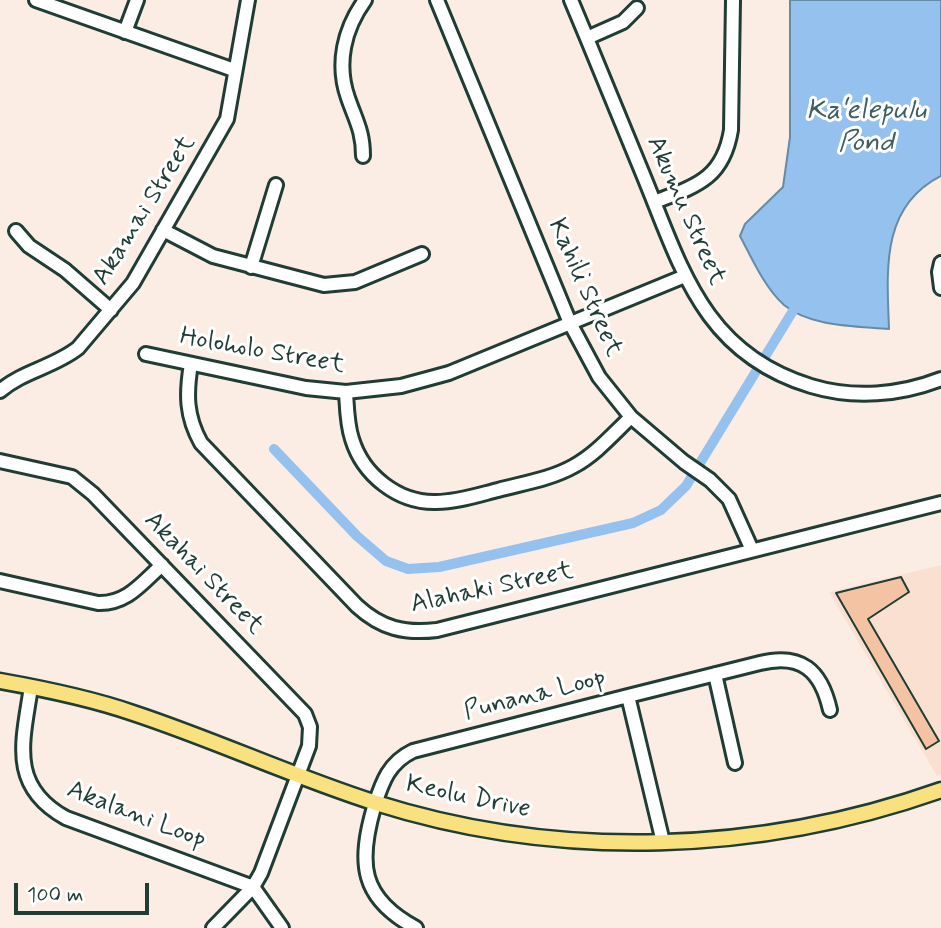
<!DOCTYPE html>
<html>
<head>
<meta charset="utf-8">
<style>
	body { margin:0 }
	#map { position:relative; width:941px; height:928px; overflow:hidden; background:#fcede4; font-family:Mynerve,sans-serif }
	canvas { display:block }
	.scale { position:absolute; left:14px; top:883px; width:135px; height:32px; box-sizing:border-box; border:4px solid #1f3d34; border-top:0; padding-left:9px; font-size:21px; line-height:24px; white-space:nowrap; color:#1f3d34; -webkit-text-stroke:5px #fff; paint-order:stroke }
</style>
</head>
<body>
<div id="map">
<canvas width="941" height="928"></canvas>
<div class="scale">100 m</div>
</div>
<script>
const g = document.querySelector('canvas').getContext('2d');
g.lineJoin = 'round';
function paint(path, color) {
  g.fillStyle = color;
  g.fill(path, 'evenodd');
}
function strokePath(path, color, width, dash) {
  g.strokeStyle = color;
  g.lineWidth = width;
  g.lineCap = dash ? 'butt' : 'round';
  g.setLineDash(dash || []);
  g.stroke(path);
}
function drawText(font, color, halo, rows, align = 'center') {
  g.font = font + ' Mynerve,sans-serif';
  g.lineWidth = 6;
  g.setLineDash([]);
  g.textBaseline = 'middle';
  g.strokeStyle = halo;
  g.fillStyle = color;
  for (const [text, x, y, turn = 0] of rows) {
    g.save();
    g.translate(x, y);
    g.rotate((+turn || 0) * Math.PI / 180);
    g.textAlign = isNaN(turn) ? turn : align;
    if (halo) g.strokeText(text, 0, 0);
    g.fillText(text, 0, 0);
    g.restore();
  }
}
const built = new Path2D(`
	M941 565V774L937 776 829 592Z`);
const water = new Path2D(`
	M790 0H941V176C880 207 887 271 889 329 857 326 810 327 784 305 765 288 752 259 740 236L745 224 783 187 790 137Z`);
const canal = new Path2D(`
	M274 449 357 536 386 561 408 569 439 567 633 523 661 510 686 486 799 301`);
const building = new Path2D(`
	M901 577 909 592 868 619 939 741 926 749 836 593Z`);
const minor = new Path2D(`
	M36 0 234 70
	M437 0 570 323 599 377 631 417 684 462 710 480 729 499 752 550
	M571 0C595 57 618 114 642 172 681 266 702 353 811 386 854 399 900 395 941 379
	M125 32 137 0
	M587 38 623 22 637 8
	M363 156C363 131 356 121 348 98 336 64 344 29 365 0
	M654 202C696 186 723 179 731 130L733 0
	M163 230 213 256 324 285 355 282 422 254
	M16 231 29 246 65 270 111 310
	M941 263 939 272 941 288
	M251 267 276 185
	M146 354 306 388 346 392 401 386 449 373 685 276
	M191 364C186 394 186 416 201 443L357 606C381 628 404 634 437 630L941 503
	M0 391C23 371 54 367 78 348L133 283 227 119 248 0
	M346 392C347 408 347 424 352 439 363 475 398 503 436 502 457 502 478 495 498 490 524 483 551 479 574 466 596 454 613 434 631 417
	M0 461 72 477 93 494 305 714 310 727 309 746 261 873 253 887 66 818C8 786 23 741 31 687
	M0 581 98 603C127 604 142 583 162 565
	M715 674 735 763
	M628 696 760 663C801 653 821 670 830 710
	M213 928 253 887 282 928
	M416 928C360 898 358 863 374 807 382 783 388 763 413 751L628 696 663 842`);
const major = new Path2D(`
	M0 681C45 689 90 698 133 713 215 740 294 777 376 803 560 861 760 854 941 790`);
const streetNames = [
	["Akamai Street",145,211,-58],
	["Akumu Street",685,211,66],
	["Kahili Street",584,288,66],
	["Holoholo Street",262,352,10],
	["Akahai Street",203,574,46],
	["Alahaki Street",492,589,-12],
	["Punana Loop",535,696,-14],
	["Keolu Drive",468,798,12],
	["Akalani Loop",136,816,21]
];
const waterNames = [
	["Kaʻelepulu",866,112],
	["Pond",866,144]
];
paint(built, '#fae0d1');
paint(water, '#94c1ee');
strokePath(water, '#658ca4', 2);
strokePath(canal, '#94c1ee', 10);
paint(building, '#f4c3a4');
strokePath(building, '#1f3d34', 2);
strokePath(minor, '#1f3d34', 18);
strokePath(major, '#1f3d34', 19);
strokePath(minor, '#fff', 12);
strokePath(major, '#fae180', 14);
drawText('26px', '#1f3d34', '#fff', streetNames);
drawText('italic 28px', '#3c5e62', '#fff', waterNames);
</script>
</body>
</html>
